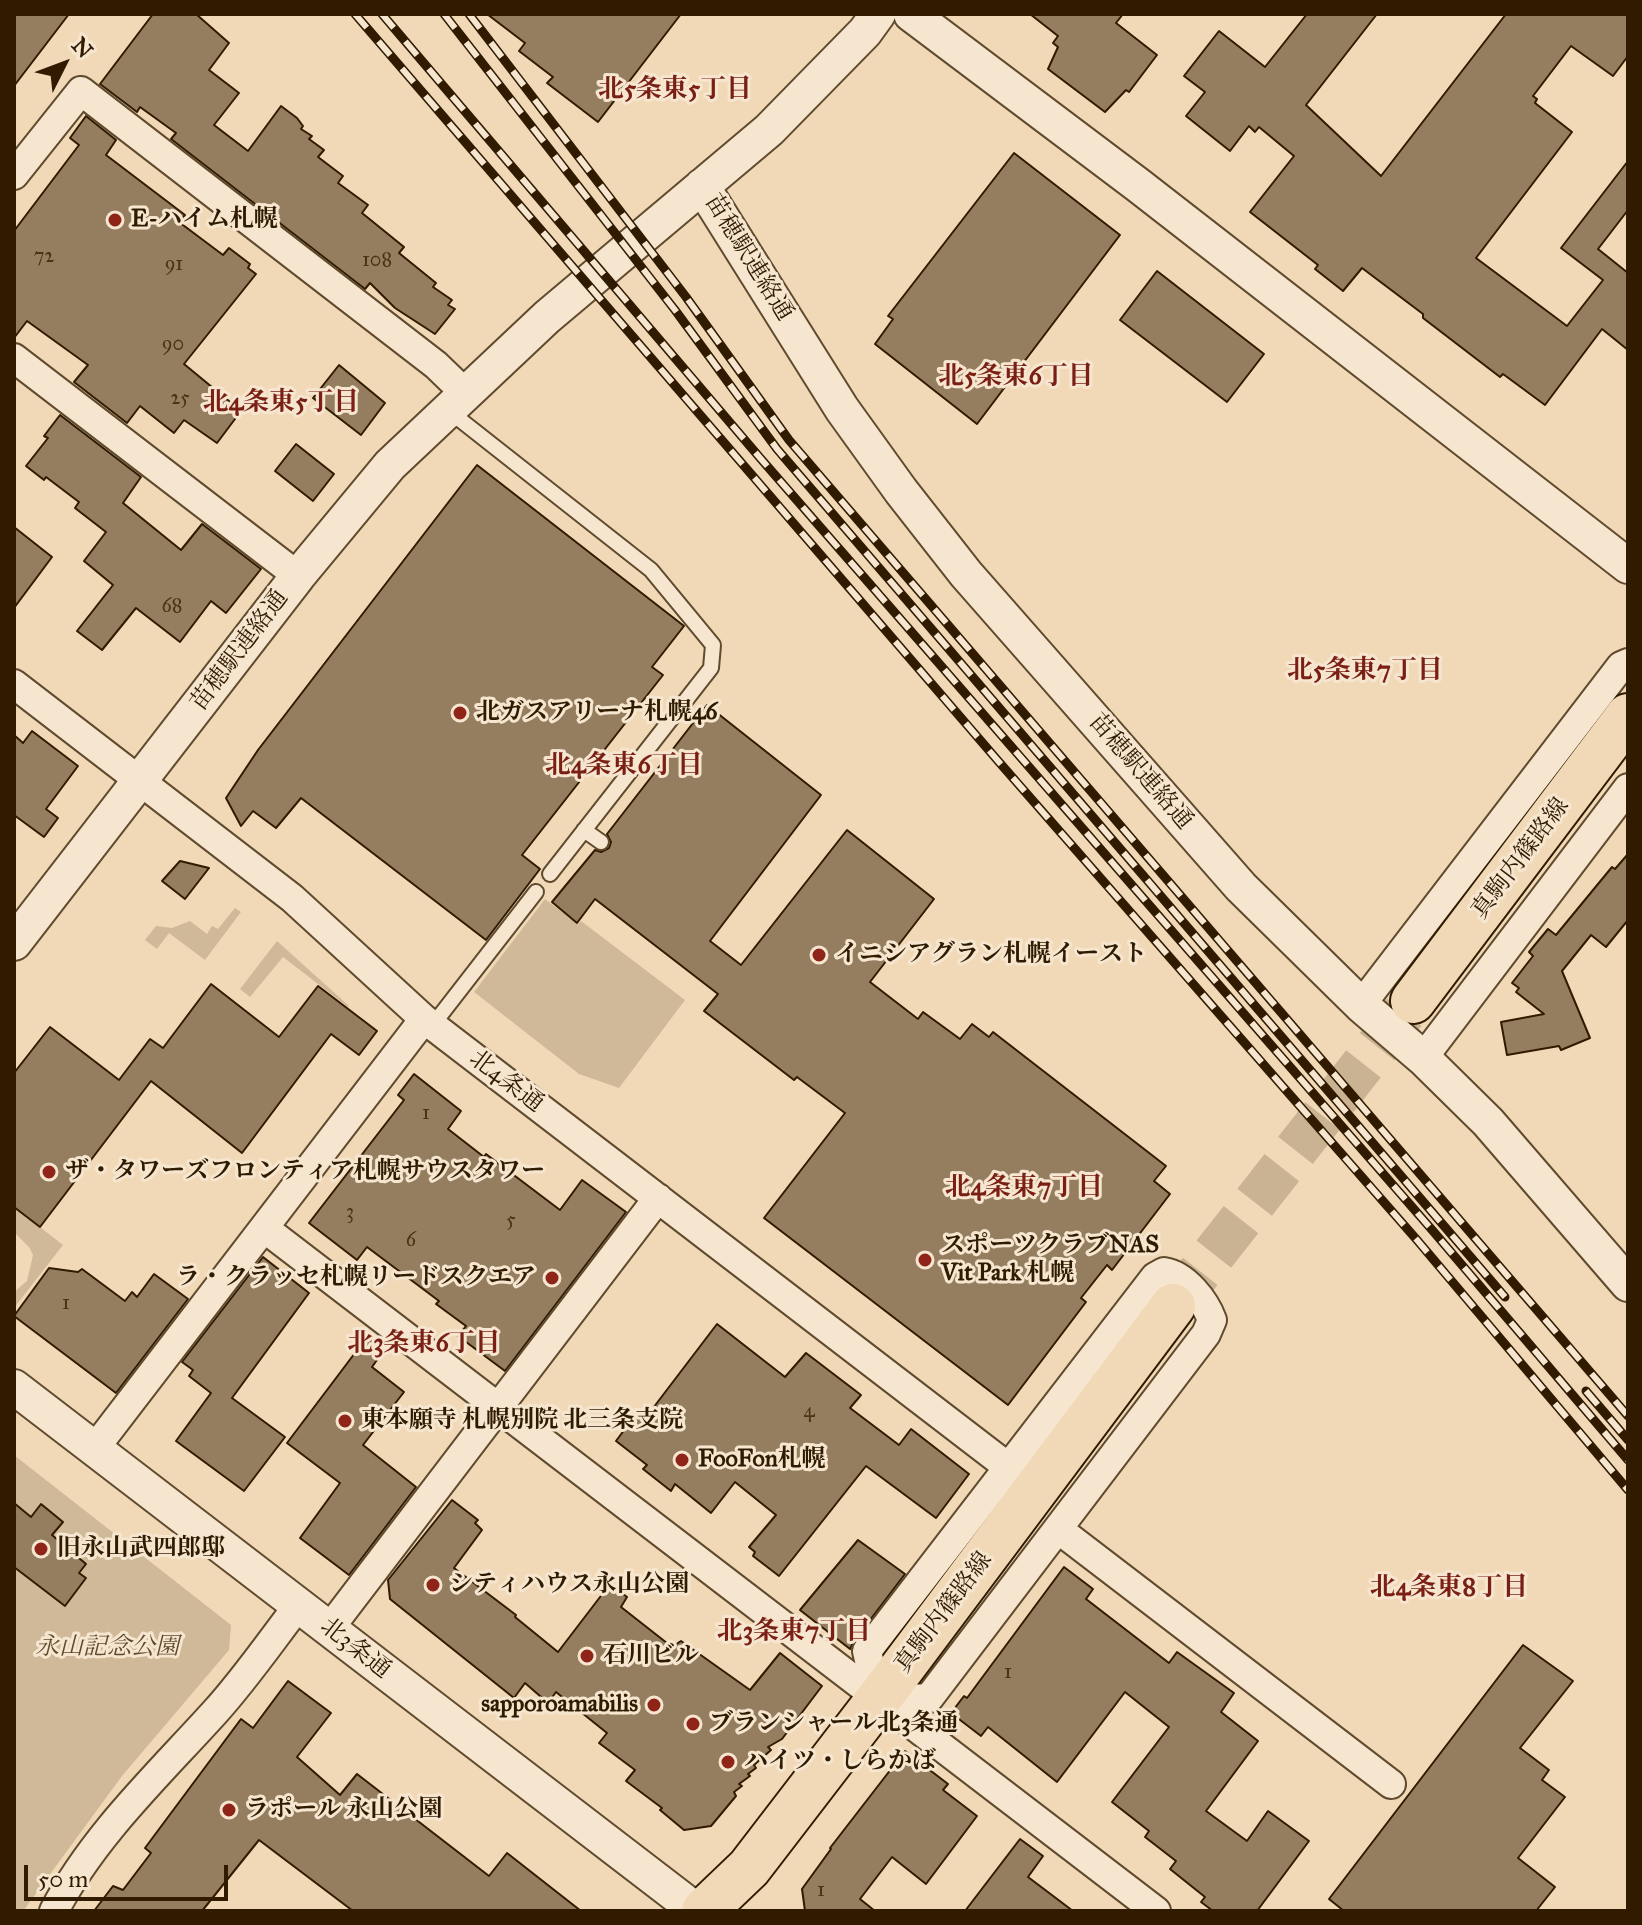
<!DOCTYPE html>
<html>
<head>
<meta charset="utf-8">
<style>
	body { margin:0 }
	#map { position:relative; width:1642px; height:1925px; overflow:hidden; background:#f1d9b7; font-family:"IM FELL Great Primer",serif }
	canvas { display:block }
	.frame { position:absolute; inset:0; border:16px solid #301b00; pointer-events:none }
	.north { position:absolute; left:24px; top:24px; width:80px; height:80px; -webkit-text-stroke:6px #f6e6d0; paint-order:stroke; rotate:48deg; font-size:22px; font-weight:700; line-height:32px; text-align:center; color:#301b00 }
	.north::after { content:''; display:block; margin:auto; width:28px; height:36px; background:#301b00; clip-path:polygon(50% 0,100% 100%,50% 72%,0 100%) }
	.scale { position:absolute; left:24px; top:1865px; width:204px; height:36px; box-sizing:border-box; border:4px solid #301b00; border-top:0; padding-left:10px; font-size:24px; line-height:28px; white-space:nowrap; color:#301b00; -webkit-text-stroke:6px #f6e6d0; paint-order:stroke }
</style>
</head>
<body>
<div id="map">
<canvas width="1642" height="1925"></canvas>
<div class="frame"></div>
<div class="north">N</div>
<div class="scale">50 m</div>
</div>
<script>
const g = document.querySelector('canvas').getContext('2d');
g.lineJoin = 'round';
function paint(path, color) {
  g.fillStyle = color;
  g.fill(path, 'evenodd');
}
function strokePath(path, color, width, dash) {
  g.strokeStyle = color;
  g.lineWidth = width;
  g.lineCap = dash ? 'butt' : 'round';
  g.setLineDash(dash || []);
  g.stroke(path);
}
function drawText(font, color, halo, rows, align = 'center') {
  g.font = font + ' "IM FELL Great Primer","Noto Serif JP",serif';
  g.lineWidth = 6;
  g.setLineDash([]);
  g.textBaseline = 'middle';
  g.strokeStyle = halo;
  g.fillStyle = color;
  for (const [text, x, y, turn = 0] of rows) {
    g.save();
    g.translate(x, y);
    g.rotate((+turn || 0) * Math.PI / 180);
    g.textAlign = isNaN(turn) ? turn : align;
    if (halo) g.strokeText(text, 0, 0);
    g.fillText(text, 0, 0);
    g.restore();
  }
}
const green = new Path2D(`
	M545 899 578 924 581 921 685 1000 619 1088 579 1074 474 992Z
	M235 908 241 912 205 960 169 933 157 949 145 940 156 926 172 928 190 921 207 934 212 926 218 929Z
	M277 941 349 1006 348 1007 283 957 250 997 240 989Z
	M14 1207 63 1245 14 1308V1292L27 1281 33 1255 29 1247 14 1232Z
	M14 1455 231 1625 229 1650 122 1776 23 1911H14Z`);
const building = new Path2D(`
	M14 14H69L14 86Z
	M153 14H196L229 43 209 70 239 93 214 125 248 151 281 106 297 118 303 126 301 129 312 136 309 139 324 150 318 157 343 176 338 183 368 205 362 213 404 247 399 253 436 283 433 287 452 300 448 305 455 309 435 334 395 308 370 283 365 289 171 139 176 133 140 107 137 112 100 84Z
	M487 14H681L598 122 547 83 553 77 519 51 525 43Z
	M1030 14H1123L1116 23 1157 55 1129 92 1126 90 1105 112 1048 69 1058 47 1053 43 1058 36Z
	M1307 14H1377L1306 105 1381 176 1506 14H1628V56L1613 76 1571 46 1533 96 1537 99 1535 103 1572 132 1476 258 1567 326 1603 280 1561 248 1628 161V210L1598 249 1628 273V350L1602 329 1545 405 1503 374 1500 377 1423 318V314L1362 268 1343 291 1315 269 1318 265 1250 212 1294 156 1259 127 1255 132 1249 126 1230 151 1186 116 1205 92 1184 76 1219 31 1265 67Z
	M86 116 116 140 106 155 185 215 179 222 223 255 229 248 250 264 248 268 256 274 184 364 241 411 217 443 184 420 174 433 140 406 127 423 74 382 88 365 27 321 14 338V231L79 145 70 138Z
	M1014 153 1120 235 977 424 875 344 893 319 888 316Z
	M1157 271 1264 354 1227 402 1120 320Z
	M339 365 385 403 361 435 313 398Z
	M60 415 141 477 123 503 181 550 202 524 261 569 226 613 211 601 180 642 136 608 102 650 77 631 113 585 84 561 106 532 75 508 79 502 46 477 44 480 26 466 48 438 44 436Z
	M296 444 334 474 313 501 275 471Z
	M477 465 684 626 652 667 663 675 522 855 540 869 486 940 301 798 276 828 253 811 241 826 226 798 258 750Z
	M14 527 52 557 14 608Z
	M707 705 821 795 710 941 741 965 847 830 934 899 870 982 918 1019 923 1012 960 1039 972 1024 989 1037 993 1032 1166 1166 1154 1181 1170 1194 1112 1270 1107 1265 1081 1298 1086 1302 1008 1405 764 1218 845 1113 797 1077 794 1080 704 1011 718 994 595 899 577 923 552 902 595 850 601 852 609 848 611 842 607 834Z
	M32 731 78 766 46 809 58 818 44 837 14 815V735L23 743Z
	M1628 854V920L1606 947 1591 935 1562 971 1590 1038 1561 1050 1559 1046 1507 1055 1501 1022 1544 1014 1516 992 1519 988 1512 983 1533 956 1529 952 1548 929 1556 935 1612 867 1615 869Z
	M180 861 209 868 185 899 162 881Z
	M211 984 279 1037 318 986 377 1031 359 1055 331 1034 242 1153 151 1081 40 1227 14 1207V1073L50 1027 119 1080 150 1039 163 1048Z
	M414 1074 461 1111 448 1129 484 1157 486 1154 560 1210 582 1180 626 1212 505 1371 458 1336 466 1326 436 1304 439 1301 367 1247 357 1260 309 1223 404 1100 398 1095Z
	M263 1257 309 1293 232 1398 285 1437 244 1491 176 1441 211 1393 189 1376 193 1370 182 1362Z
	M49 1268 78 1272 82 1269 125 1301 132 1292 137 1297 154 1274 188 1299 116 1393 14 1316Z
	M717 1324 785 1377 806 1353 861 1395 850 1408 899 1445 911 1429 969 1474 936 1518 866 1466 779 1576 753 1556 755 1552 749 1547 776 1515 735 1482 711 1513 675 1484 671 1491 643 1469 647 1465 616 1441 639 1410 647 1416Z
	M367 1337 384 1350 372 1367 404 1392 363 1445 416 1487 349 1575 300 1538 340 1483 287 1443Z
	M452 1500 478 1520 475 1523 482 1530 454 1568 516 1615 515 1617 558 1652 610 1584 627 1597 621 1607 672 1647 681 1641 750 1690 780 1653 822 1686 782 1739 768 1747 771 1750 754 1765 756 1768 748 1774 750 1776 739 1784 742 1786 734 1792 736 1796 711 1826 684 1830 660 1810 662 1808 626 1781 635 1770 599 1743 607 1733 556 1692 548 1703 525 1683 514 1698 390 1599 388 1580Z
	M14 1503 31 1517 41 1504 63 1522 52 1535 86 1564 79 1573 86 1578 65 1606 14 1567Z
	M858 1540 905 1574 854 1641 850 1649 800 1610Z
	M1064 1567 1093 1589 1086 1599 1169 1663 1177 1652 1234 1693 1221 1712 1258 1741 1206 1811 1247 1841 1268 1811 1309 1841 1257 1911H1213L1201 1902 1205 1897 1170 1869 1176 1861 1145 1837 1149 1831 1112 1802 1169 1727 1125 1692 1057 1782 988 1727 981 1736 951 1713 964 1696 967 1698Z
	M1523 1645 1573 1681 1520 1748 1549 1770 1542 1780 1565 1797 1518 1858 1555 1887 1536 1911H1344L1329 1899Z
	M288 1681 331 1713 297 1757 340 1795 357 1774 489 1876 507 1853 581 1911H353L259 1840 202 1911H94L113 1886 123 1890 151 1853 145 1848 241 1719 253 1728Z
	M905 1751 948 1784 943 1790 977 1816 926 1884 892 1857 860 1899 875 1911H805L802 1889 831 1849 830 1848Z
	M1020 1839 1043 1856 1028 1877 1073 1911H965Z`);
const primaryTunnel = new Path2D(`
	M1173 1306 1413 1001`);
const service = new Path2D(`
	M449 411 651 570 713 645 711 668 550 874
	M584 830 601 842
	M432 1026 536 892`);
const minor = new Path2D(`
	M14 175 81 91 436 365 465 393
	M14 358 298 576
	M14 684 292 898 424 1019 1008 1467
	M1361 1005 1621 666 1628 663
	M1423 1058 1628 788
	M264 1228 1156 1911
	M1164 1272C1185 1275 1205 1301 1212 1320L1206 1334 929 1698 878 1700 867 1651 1155 1277Z
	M95 1448 424 1019
	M1058 1529 1391 1784
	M329 1629 658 1198
	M54 1911C94 1835 158 1775 215 1712 245 1679 271 1641 298 1606`);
const tertiary = new Path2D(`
	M911 14 1138 185 1628 566
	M702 186 842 409 901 491 966 574 1241 887 1361 1005 1423 1058 1488 1122 1628 1284
	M14 943 298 576 390 465 547 317 769 130 865 32 878 14
	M14 1387 697 1911`);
const primary = new Path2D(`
	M1413 1001 1628 716
	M704 1911 749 1868 878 1700 1173 1306`);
const rail = new Path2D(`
	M355 14 999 762 1417 1240 1628 1490
	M382 14 761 459 1433 1231 1628 1460
	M444 14 675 310 777 449 1505 1297
	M469 14 686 297 789 440 1628 1416
	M1586 1391 1628 1440`);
const markers = [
	[115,220,8,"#8f2418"],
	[460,713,8,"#8f2418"],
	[819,955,8,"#8f2418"],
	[49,1172,8,"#8f2418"],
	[925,1260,8,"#8f2418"],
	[552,1278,8,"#8f2418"],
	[345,1421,8,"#8f2418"],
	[682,1460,8,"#8f2418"],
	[41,1549,8,"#8f2418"],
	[433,1585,8,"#8f2418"],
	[587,1656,8,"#8f2418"],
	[654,1705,8,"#8f2418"],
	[693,1724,8,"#8f2418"],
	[728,1762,8,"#8f2418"],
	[229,1810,8,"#8f2418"]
];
const numberNames = [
	["72",44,257],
	["108",377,261],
	["91",174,265],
	["90",173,345],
	["25",180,399],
	["68",172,607],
	["1",426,1114],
	["3",350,1213],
	["5",511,1221],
	["6",411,1241],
	["1",66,1304],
	["4",809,1412],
	["1",1008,1673],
	["1",821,1891]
];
const poiNames = [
	["E-ハイム札幌",131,220],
	["北ガスアリーナ札幌46",476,713],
	["イニシアグラン札幌イースト",835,955],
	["ザ・タワーズフロンティア札幌サウスタワー",65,1172],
	["スポーツクラブNAS",941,1246],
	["Vit Park 札幌",941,1274],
	["ラ・クラッセ札幌リードスクエア",536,1278,"right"],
	["東本願寺 札幌別院 北三条支院",361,1421],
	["FooFon札幌",698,1460],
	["旧永山武四郎邸",57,1549],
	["シティハウス永山公園",449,1585],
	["石川ビル",603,1656],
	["sapporoamabilis",638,1705,"right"],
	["ブランシャール北3条通",709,1724],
	["ハイツ・しらかば",744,1762],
	["ラポール 永山公園",245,1810]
];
const streetNames = [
	["苗穂駅連絡通",748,258,58],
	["苗穂駅連絡通",240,651,-53],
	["苗穂駅連絡通",1140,772,49],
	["真駒内篠路線",1521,859,-53],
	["北4条通",506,1082,37],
	["真駒内篠路線",944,1613,-53],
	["北3条通",355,1649,38]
];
const parkNames = [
	["永山記念公園",107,1648]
];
const neighbourhoodNames = [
	["北5条東5丁目",675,91],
	["北5条東6丁目",1016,378],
	["北4条東5丁目",281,404],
	["北5条東7丁目",1365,672],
	["北4条東6丁目",624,767],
	["北4条東7丁目",1024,1189],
	["北3条東6丁目",424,1345],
	["北4条東8丁目",1449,1589],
	["北3条東7丁目",794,1633]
];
paint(green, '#d0b998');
paint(building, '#947e5f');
strokePath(building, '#301b00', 2);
strokePath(primaryTunnel, '#cab392', 44, [44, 22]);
strokePath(service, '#604a2e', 18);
strokePath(minor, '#604a2e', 32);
strokePath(tertiary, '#604a2e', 38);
strokePath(primary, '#301b00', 48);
strokePath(service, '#f6e6d0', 14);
strokePath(minor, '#f6e6d0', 28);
strokePath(tertiary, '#f6e6d0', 34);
strokePath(primary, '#f1d9b7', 44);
strokePath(rail, '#301b00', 9);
strokePath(rail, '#f6e6d0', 6, [18]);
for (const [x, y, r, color] of markers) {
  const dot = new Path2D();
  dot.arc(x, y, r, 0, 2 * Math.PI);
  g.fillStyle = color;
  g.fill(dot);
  strokePath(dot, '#f6e6d0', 3);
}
drawText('20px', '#493418', null, numberNames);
drawText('bold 24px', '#301b00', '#f6e6d0', poiNames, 'left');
drawText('24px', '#301b00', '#f6e6d0', streetNames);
drawText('italic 24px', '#604a2e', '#f6e6d0', parkNames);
drawText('bold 26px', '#7a1f14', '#f6e6d0', neighbourhoodNames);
</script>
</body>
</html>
